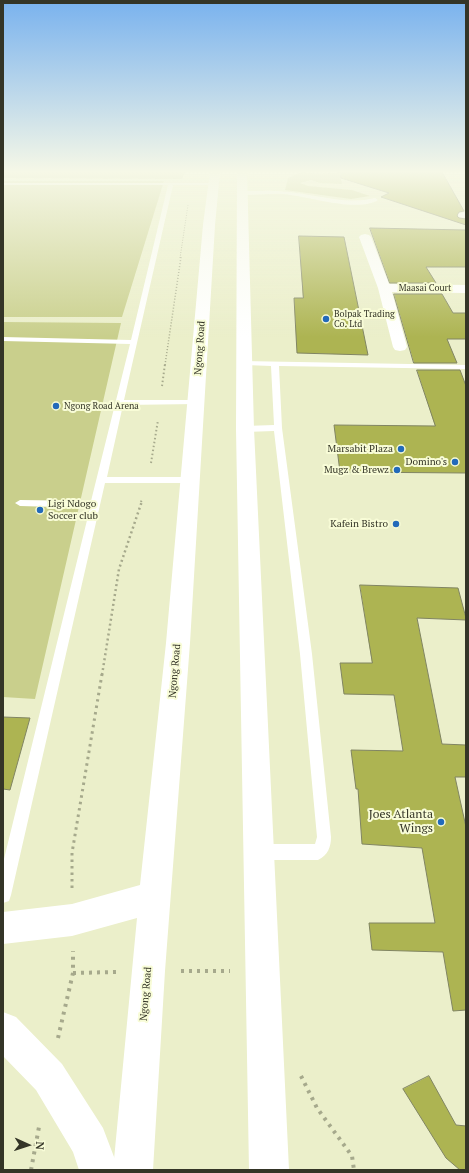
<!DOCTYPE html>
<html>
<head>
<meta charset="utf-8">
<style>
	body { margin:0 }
	#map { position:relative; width:469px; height:1173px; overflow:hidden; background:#ebefca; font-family:"PT Serif",serif }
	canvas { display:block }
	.frame { position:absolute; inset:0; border:4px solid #343527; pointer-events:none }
	.north { position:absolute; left:8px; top:1125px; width:40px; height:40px; -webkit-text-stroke:3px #f8fcd7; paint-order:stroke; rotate:93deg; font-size:11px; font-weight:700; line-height:16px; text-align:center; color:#343527 }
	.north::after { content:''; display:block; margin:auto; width:14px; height:18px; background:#343527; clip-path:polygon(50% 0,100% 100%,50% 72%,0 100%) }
</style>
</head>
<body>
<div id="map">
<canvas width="469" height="1173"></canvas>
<div class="frame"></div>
<div class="north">N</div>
</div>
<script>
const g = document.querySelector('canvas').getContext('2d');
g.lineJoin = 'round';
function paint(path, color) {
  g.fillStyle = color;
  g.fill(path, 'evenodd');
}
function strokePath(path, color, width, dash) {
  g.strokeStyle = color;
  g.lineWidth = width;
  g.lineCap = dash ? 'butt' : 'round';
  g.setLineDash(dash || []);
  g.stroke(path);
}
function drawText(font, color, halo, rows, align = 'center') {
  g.font = font + ' "PT Serif",serif';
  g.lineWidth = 4;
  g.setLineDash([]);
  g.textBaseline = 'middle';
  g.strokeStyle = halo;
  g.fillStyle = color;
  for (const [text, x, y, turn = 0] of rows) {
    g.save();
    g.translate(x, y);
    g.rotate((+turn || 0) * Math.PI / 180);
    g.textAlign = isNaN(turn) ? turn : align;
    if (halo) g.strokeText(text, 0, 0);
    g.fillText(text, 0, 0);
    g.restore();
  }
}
const green = new Path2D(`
	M3 172H185L182 179 3 178Z
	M302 172 318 174 343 172 341 177 342 184 320 183 311 180 300 183 308 186 352 190 370 196 351 199 285 190 288 178Z
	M3 181H164L122 317H3Z
	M3 322 121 323 35 699 3 697Z`);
const building = new Path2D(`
	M342 172H442L464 211 459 212 457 216 459 218 466 219V225L381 197 389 193 341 178Z
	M370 228 466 230V267H426L436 283H390Z
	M299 236 344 237 368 355 297 353 294 298H303Z
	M394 294H442L453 313H466V339H447L457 363H414Z
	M417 370H460L466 386V473L340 472 334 425 435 426Z
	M360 585 458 588 466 618V620L417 618 442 744 466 745V777H455L466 827V1010L453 1011 443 952 372 950 369 923H435L422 848 362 844 358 789H356L351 750 403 751 394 695 344 694 340 663H372Z
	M3 717 30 718 10 790 3 789Z
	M429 1076 456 1125 466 1126V1170H460L446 1158 403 1089Z`);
const pathFar5 = new Path2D(`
	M180 258 188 205`);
const pathFar4 = new Path2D(`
	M165 365 181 257`);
const pathFar3 = new Path2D(`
	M162 386 165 364
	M151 463 158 420
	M141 502 142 499`);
const pathFar2 = new Path2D(`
	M102 675 119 569 142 501`);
const pathFar1 = new Path2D(`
	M72 888V853L102 674`);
const path = new Path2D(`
	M181 971H230
	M73 973 116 972
	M58 1038 73 973V951
	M301 1076 317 1108 352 1156 354 1170
	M31 1170 39 1127`);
const service = new Path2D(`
	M3 183H214L216 184 214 185H173L124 400H197L201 402 197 404 123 405 107 477H190L195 480 190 483H105L11 895 9 901 3 903V863L90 508 20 506 15 503 20 500 91 501 130 344 3 341V337L131 340 168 185H3Z
	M242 191C258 191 273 190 289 192 318 195 346 205 375 198L378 200C357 213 308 196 283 194 269 193 254 196 240 194V192Z
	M242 361 466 365V369L279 366 282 428 312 654 331 837C331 847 328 855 318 860H260L255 857 252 852 255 847 260 844H315L317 837 300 654 274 431 245 432 241 429 245 426 274 425 271 366 245 365 241 363Z`);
const minor = new Path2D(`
	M466 212V218L459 217 458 215 459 213Z
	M365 234 369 235 371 237 389 284 466 285V293L392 292 407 347 405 350 400 351 395 350 393 347 378 288 359 237 361 235Z`);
const tertiary = new Path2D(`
	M3 1012 16 1017 62 1064 103 1128 119 1170H79L73 1152 36 1090 3 1056Z`);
const secondary = new Path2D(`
	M210 172H220L215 225 190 643 165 971 153 1170H113L137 918 72 936 3 944V912L72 904 140 885 166 643 203 225Z
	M237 172H247L254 429 289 1170H249L236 429Z`);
const markers = [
	[326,319,4,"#226aba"],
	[56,406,4,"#226aba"],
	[401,449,4,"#226aba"],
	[455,462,4,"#226aba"],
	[397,470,4,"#226aba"],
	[40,510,4,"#226aba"],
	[396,524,4,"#226aba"],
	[441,822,4,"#226aba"]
];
const farStreetnames = [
	["Maasai Court",425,288]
];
const farPoinames = [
	["Bolpak Trading",334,314],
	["Co. Ltd",334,324],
	["Ngong Road Arena",64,406]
];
const streetNames = [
	["Ngong Road",200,348,-86],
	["Ngong Road",175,671,-85],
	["Ngong Road",146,994,-85]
];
const poiNames = [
	["Marsabit Plaza",393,449],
	["Domino's",447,462],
	["Mugz & Brewz",389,470],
	["Ligi Ndogo",48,504,"left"],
	["Soccer club",48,516,"left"],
	["Kafein Bistro",388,524]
];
const nearPoinames = [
	["Joes Atlanta",433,815],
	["Wings",433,829]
];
paint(green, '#c9cf8c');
paint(building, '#adb452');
strokePath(building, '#808462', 1);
strokePath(pathFar5, '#a6a98c', 1, [1, 1.5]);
strokePath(pathFar4, '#a6a98c', 1.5, [1, 2]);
strokePath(pathFar3, '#a6a98c', 2, [1.5, 2.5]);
strokePath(pathFar2, '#a6a98c', 2.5, [2, 3]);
strokePath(pathFar1, '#a6a98c', 3, [2.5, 4]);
strokePath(path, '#a6a98c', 4, [3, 5]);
paint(service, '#fff');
paint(minor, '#fff');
paint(tertiary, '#fff');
paint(secondary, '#fff');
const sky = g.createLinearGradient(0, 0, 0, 337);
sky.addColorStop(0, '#79b2ee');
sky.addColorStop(0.51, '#f6f8e7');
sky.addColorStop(1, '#f6f8e700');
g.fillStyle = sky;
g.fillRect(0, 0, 469, 337);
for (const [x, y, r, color] of markers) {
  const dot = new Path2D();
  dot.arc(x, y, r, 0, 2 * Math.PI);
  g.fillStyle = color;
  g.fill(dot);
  strokePath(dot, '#f8fcd7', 1.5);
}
drawText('9px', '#343527', '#f8fcd7', farStreetnames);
drawText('9px', '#343527', '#f8fcd7', farPoinames, 'left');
drawText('10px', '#343527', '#f8fcd7', streetNames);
drawText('10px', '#343527', '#f8fcd7', poiNames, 'right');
drawText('12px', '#343527', '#f8fcd7', nearPoinames, 'right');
</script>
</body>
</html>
